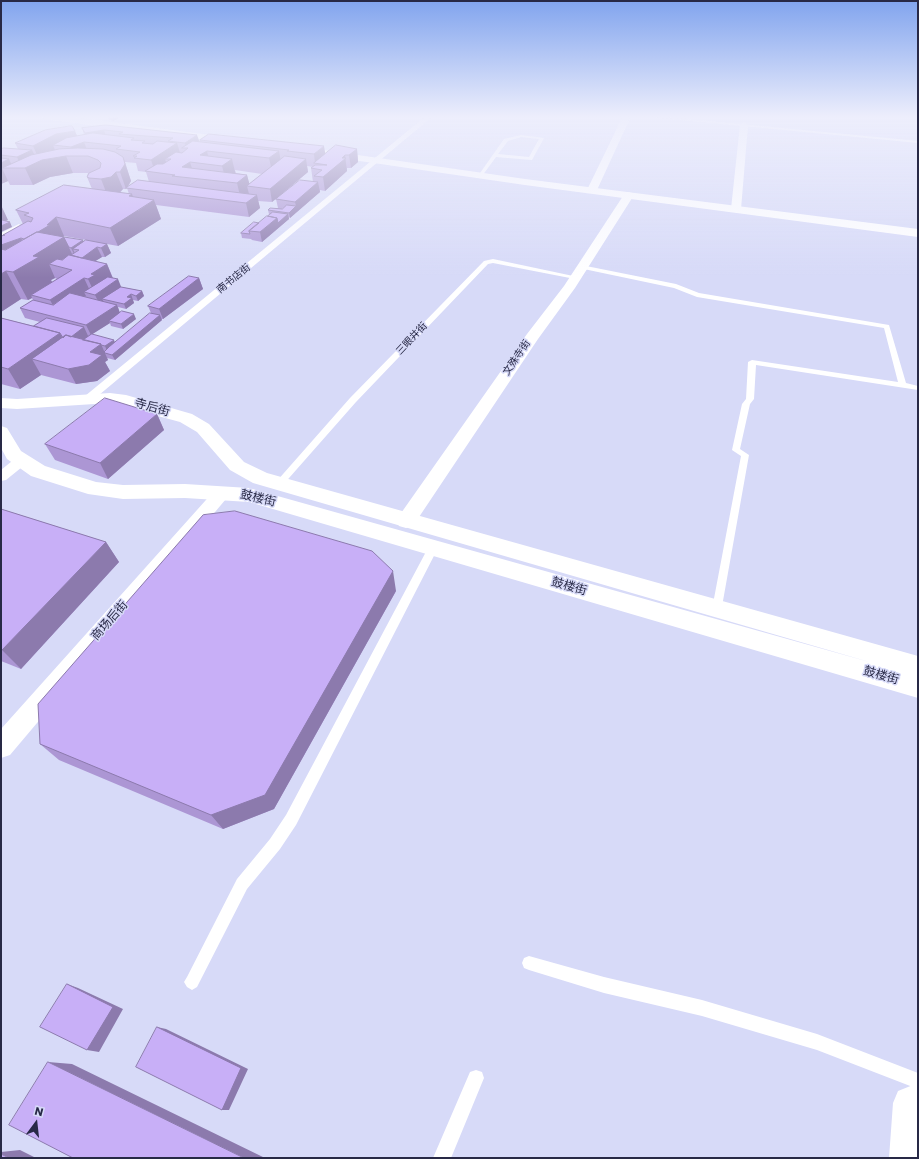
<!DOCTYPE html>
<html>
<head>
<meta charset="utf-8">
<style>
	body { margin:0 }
	#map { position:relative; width:919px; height:1159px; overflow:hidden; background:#d7daf8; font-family:Poppins,sans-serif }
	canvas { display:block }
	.frame { position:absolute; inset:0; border:2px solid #282946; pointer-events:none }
	.north { position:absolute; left:16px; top:1103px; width:40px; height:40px; -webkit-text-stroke:3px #d7daf8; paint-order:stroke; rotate:15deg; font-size:11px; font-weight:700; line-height:16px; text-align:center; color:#282946 }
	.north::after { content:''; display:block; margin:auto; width:14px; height:18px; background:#282946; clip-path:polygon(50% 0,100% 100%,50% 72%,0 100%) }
</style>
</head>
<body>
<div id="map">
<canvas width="919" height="1159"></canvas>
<div class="frame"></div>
<div class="north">N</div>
</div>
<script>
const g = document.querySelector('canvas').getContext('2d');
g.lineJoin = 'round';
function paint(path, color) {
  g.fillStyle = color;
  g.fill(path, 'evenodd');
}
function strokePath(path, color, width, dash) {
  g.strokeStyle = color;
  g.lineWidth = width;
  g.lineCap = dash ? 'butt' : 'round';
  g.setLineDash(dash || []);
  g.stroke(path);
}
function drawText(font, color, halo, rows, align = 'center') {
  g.font = font + ' Poppins,"Noto Sans SC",sans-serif';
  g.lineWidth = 3;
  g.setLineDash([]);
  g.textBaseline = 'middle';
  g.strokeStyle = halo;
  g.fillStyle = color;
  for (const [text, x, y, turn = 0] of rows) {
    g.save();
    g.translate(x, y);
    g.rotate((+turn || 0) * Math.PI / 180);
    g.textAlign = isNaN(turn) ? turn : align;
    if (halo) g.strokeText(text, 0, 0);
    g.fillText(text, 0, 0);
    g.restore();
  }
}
const service = new Path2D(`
	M641 116H655L918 141V143Z
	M521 135 544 138 532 160 496 157 482 176H478L504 139ZM521 137 539 139 529 157 498 154 508 141Z
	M19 224 22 226 21 227 1 237V233Z
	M493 259 578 277 575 279 493 263 488 264 356 402 282 486H276L275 484 276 482 350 398 484 261Z
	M581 265 676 284 699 293 889 325 906 383 918 386V390L756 365 754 399 750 404 740 449 749 455 721 612H713L712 609 741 456 732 450 742 404 746 399 748 362 752 360 898 382 884 328 697 297 674 288 579 268V266Z
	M433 544 438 548 296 825 280 849 247 889 197 987 192 990 187 987 184 982 187 977 237 879 270 839 286 815 428 548Z
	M529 956 604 977 702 1000 817 1034 918 1073V1089L817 1050 702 1016 604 993 529 970 524 968 522 963 524 958Z
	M476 1070 482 1072 484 1078 451 1158H433L470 1072Z`);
const pedestrian = new Path2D(`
	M426 116H433L93 400H85L83 398 85 396Z
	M22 456 27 457 28 460 27 463 6 480 1 481V470L17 457Z`);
const minor = new Path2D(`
	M623 116H631L597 190 592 193 588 192 587 190Z
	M744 122 748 125 741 209 736 212 731 209 740 125Z
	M629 192 634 195 575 288 538 339 413 526 406 528 399 526 397 521 399 516 527 334 564 286 625 193Z
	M220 489 226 491 229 495 226 499 10 755 1 758V729L214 491Z
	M918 1083V1158H889L893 1103 898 1091Z`);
const tertiary = new Path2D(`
	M40 116H65L233 138 238 141 233 144 45 119Z
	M295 146 525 179 918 229V237L525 185 291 151 290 149Z
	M110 393 126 395 192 414 209 424 244 462 267 473 918 656V698L249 502 185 498 123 499 88 494 31 476 7 459 1 448V426L7 428 21 451 45 466 96 482 123 485 185 484 249 488 873 663 253 483 230 470 197 432 180 422 110 403 17 409 1 408V398L17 399Z`);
const wall = new Path2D(`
	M107 116H123L113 121 109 120Z
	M106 125 200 142V140L209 134 325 154 357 149 358 162 351 168H347V171L325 191 320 190V192L290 218 289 217V219L262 242 252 240 251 239 242 238 241 233 259 223 270 215 269 214 268 210 278 208 276 199 272 202 258 201 260 208 249 217 156 205 161 219 118 246 107 244 111 253 105 257H102L95 261 107 264 113 278 121 287 142 291 144 296 138 301 133 300 134 303 126 309 118 307 120 313 136 319 123 329 111 326 110 323 92 334 115 343 151 313 148 306 199 278 203 289 163 319H161L162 320 115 360 107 358 108 360 105 362 110 371 97 381 76 384 41 375 20 389 1 384V318L34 326 40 322 25 318 20 308 33 300 32 298 28 300 21 299 1 312V235H3L23 224 16 210 92 189 87 177 88 173H73L50 177 33 185H10L8 181 1 184V149H18L15 143 75 131 77 136 84 135 82 128ZM125 162 136 163 138 171 146 172 149 182 128 187 131 181ZM307 166 313 167 311 168 313 182 276 199 308 172ZM235 170 262 174 249 184 247 175 236 173ZM127 188 129 194 120 193 123 189H126ZM64 236 86 240 84 242 63 237ZM55 278 57 279 52 282 51 280Z
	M157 414 164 430 108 479 55 460 45 444Z
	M1 509 106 542 119 562 21 669 1 661Z
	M396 591 274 809 223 829 59 760 40 744Z`);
const shadedWall = new Path2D(`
	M114 116H123L113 121 112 117Z
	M104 130 107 139 89 142 85 133Z
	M75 131 80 143 53 145 55 150 39 159 33 146 56 134Z
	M197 135 200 143 188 148H186L185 143Z
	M84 142 89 155 75 156 71 147Z
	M177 143 181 156 171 159H165L167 165 155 172 151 160Z
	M324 146 326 158 315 163 314 154Z
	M357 149 358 162 351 168 349 155Z
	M32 150 36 158 21 166 17 157Z
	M207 151 210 164 200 155Z
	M279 151 282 168 273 175 269 158Z
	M345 155 347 171 325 191 323 177Z
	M66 156 73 173 50 177 33 185 25 168 42 160Z
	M123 157 131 181 126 189 120 172Z
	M9 159 13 168H2L8 181 1 184V163Z
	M232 159 236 176 226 181 222 166Z
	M306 159 308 172 272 202 270 189Z
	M190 162 195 178 182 167Z
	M116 172 123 189 118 194 108 197 101 179Z
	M247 175 250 186H247L249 194 241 200 237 183Z
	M318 182 320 192 290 218 289 213 296 206 295 202Z
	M132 194 138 211 154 200 161 219 118 246 110 228 129 196Z
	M257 195 260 208 249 217 246 203Z
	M1 205 8 220 1 223Z
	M288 214 289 219 262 242 260 232 277 218Z
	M56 217 64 236 61 239 64 237 73 256 75 265 49 264 55 278 51 280 53 284 31 295 32 298 28 300 13 272 25 239 47 225Z
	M10 222 12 227 1 232V226Z
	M21 238 31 257 10 265 1 248V245Z
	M83 240 87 250H79L73 249 76 256H75L71 248Z
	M107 244 111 253 105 257 101 248Z
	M97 247 102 257 86 267 82 258Z
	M107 264 113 279 95 294 88 279 91 274Z
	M6 271 21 299 1 312V274Z
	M84 278 91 293 84 292 86 296 58 315 50 300Z
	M199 278 203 289 163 319 159 309Z
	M118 279 122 289 102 299 104 302 100 305 95 295Z
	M142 291 144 296 138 301 136 296Z
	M131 294 134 303 126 309 124 304 127 297Z
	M117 305 121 316 109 321 110 323 91 335 86 325Z
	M134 314 136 319 123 329 121 324Z
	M160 315 162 320 115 360 112 355Z
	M84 327 89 338 85 341 68 339Z
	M60 333 70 353 32 359 41 375 20 389 8 369Z
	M114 340 116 345 107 351 105 346Z
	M101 344 108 360 105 362 110 371 97 381 76 384 68 369Z
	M157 414 164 430 108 479 100 463Z
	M106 542 119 562 21 669 2 650Z
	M393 571 396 591 274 809 223 829 211 815Z
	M67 984 78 988 123 1009 99 1052 87 1050Z
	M157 1027 166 1029 248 1069 229 1110H222Z
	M48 1062 72 1064 265 1158H244Z
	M20 1150 36 1158H9L1 1154V1152Z`);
const building = new Path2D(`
	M106 125 197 135 185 143 168 141 173 138 119 134 123 132 104 130 85 133 82 128Z
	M72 126 75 131 56 134 33 146 15 143 45 130Z
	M93 133 134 138 131 140 145 141 142 143 153 144 157 141 177 143 151 160 134 158 137 156H133L140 152 116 149 121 146 84 142 71 147 53 145 66 138Z
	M209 134 324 146 314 154 287 151 289 150 200 140Z
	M193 141 279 151 269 158 207 151 200 155 232 159 222 166 190 162 182 167 247 175 237 183 172 176 175 175 145 171 157 164H163L171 159H165L176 152 182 153 188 148H182Z
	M336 145 357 149 349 155H345L342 158H346L323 177 314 176 322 170 311 168 315 165H327L314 163Z
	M4 148 32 150 17 157 1 155V149Z
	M78 148 103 149 115 152 123 157 125 164 120 172H116L111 177 101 179 89 178 87 177 89 173 100 168 101 163 98 160 88 156H66L42 160 25 168H2L31 155 59 149Z
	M285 156 306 159 270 189 247 186Z
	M1 158 9 159 1 163Z
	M138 180 257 195 246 203 126 188Z
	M300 180 318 182 295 202 276 199Z
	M64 185 132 194 129 196 154 200 110 228 56 217 47 225H50L38 232H37L24 239 21 238 1 245V236L5 235H3L28 221 31 222 33 218 24 215 29 213 16 210Z
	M287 205 296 206 289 213 268 210 270 208 282 209Z
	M273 212 288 214 278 223 277 218 268 216Z
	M267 216 277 218 260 232 249 231Z
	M2 220 10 222 1 226V221Z
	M254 222 259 223 249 231 250 234 241 233Z
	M37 232 64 237 33 256 39 257 13 272 6 271 1 274V249L5 250Z
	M64 237 83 240 71 248 69 247Z
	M86 240 107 244 101 248 97 247 82 258 71 255 79 250 73 249Z
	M69 255 107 264 91 274 95 275 88 279 84 278 50 300 31 295 72 270 49 264 57 259 62 260Z
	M189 276 199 278 159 309 148 306Z
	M108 277 118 279 95 295 84 292Z
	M121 287 142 291 136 296 131 294 127 297 132 298 124 304 102 299Z
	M70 293 117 305 86 325 20 308 33 300 53 305Z
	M122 311 134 314 121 324 109 321Z
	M150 313 160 315 112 355 105 353 104 352 109 347Z
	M1 318 60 333 8 369 1 367Z
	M47 318 84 327 71 337 66 335 63 338 60 333 34 326Z
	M92 334 114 340 105 346 101 345V344L83 340Z
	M66 335 101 344 90 352 102 355 89 365 68 369 32 359Z
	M105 398 157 414 100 463 45 444Z
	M1 509 106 542 2 650H1Z
	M235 511 372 551 393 571 265 795 211 815 40 744 38 704 203 515Z
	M67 984 113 1007 87 1050 40 1027Z
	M157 1027 241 1068 222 1110 136 1067Z
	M48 1062 244 1158H73L9 1125Z
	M1 1154 9 1158H1Z`);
const farStreetnames = [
	["南书店街",234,279,-39],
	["三眼井街",412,339,-47],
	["文殊寺街",517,358,-56]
];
const streetNames = [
	["寺后街",152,408,16],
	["鼓楼街",258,499,13],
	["鼓楼街",569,587,16],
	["商场后街",110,621,-49],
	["鼓楼街",881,676,16]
];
paint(service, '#fff');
paint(pedestrian, '#fff');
paint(minor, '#fff');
paint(tertiary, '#fff');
paint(wall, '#ac96d4');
paint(shadedWall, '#8c7aad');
paint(building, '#c8aff7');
strokePath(building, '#8c7aad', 1);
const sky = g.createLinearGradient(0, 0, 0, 278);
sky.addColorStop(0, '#81a4ee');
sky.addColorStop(0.42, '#edeefc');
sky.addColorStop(1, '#edeefc00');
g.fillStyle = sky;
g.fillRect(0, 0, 919, 278);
drawText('10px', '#282946', '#d7daf8', farStreetnames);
drawText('12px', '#282946', '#d7daf8', streetNames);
</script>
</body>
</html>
